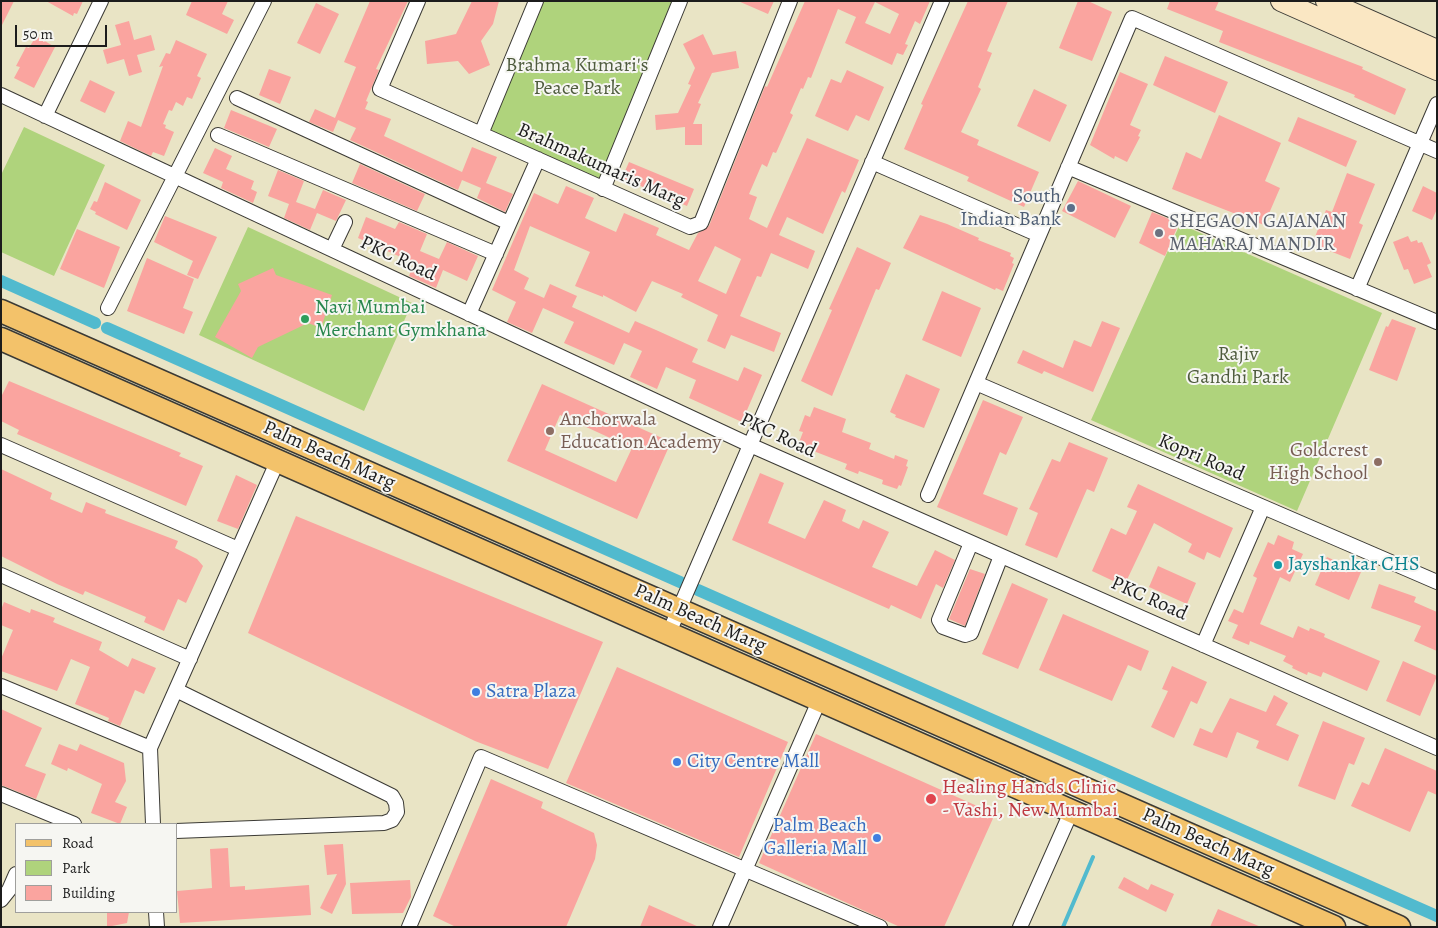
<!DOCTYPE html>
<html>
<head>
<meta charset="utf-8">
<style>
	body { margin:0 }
	#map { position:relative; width:1438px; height:928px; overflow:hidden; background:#e9e4c5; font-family:Alegreya,serif }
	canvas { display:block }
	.frame { position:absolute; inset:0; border:2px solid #1c1c1c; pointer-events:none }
	.legend { position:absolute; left:15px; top:823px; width:162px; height:90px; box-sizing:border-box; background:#f6f6f2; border:1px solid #9f9f9c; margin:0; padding:6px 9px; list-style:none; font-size:15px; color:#1c1c1c }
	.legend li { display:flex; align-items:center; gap:10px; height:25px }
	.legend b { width:25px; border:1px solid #9f9f9c }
	.scale { position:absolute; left:15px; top:25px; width:92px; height:22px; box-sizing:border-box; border:2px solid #1c1c1c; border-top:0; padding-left:6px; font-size:15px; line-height:18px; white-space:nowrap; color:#1c1c1c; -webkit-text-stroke:4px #f6f6f2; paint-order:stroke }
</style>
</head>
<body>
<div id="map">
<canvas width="1438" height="928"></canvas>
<div class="frame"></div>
<ul class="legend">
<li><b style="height:6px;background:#f3c26a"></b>Road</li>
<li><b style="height:14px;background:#afd37c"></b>Park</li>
<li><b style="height:14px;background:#faa49f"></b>Building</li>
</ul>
<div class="scale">50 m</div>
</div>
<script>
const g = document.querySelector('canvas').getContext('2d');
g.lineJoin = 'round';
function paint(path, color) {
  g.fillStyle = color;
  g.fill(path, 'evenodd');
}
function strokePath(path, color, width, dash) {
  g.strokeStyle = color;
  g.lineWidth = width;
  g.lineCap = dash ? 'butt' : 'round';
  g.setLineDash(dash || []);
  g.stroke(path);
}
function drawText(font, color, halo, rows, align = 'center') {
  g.font = font + ' Alegreya,serif';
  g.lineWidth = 4;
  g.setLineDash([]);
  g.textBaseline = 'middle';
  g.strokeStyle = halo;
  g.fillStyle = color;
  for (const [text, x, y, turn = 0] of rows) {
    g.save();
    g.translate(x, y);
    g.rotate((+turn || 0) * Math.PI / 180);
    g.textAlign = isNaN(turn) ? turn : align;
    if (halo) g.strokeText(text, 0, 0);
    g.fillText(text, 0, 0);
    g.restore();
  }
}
const green = new Path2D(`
	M536 1H680L603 189 481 134Z
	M24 127 105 165 54 276 1 252V175Z
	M1180 224 1382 313 1297 511 1091 420Z
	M248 227 412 303 364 411 199 335Z`);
const stream = new Path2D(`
	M1063 927 1093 857`);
const canal = new Path2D(`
	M1 281 95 323
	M107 328 680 582
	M698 590 1437 916`);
const building = new Path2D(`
	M1 1H14L1 27Z
	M46 1H83L77 14 74 13 73 16Z
	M192 1H228L222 14 234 20 227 34 186 15Z
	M370 1H408L376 69 379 70 366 101 368 102 365 109 391 119 384 136 462 172 472 147 497 157 486 183 513 194 505 212 477 198 481 188 462 180 458 190 350 140 356 128 338 120 333 132 309 122 315 109 335 118 356 67 344 62Z
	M472 1H499L493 24 481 41 490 65 469 74 458 61 427 64 425 41 456 34Z
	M738 1H774L768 14Z
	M805 1H930L920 24 915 21 905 44 908 45 903 55 897 53 892 65 845 43 856 17 838 9 811 78 808 77 803 89 801 88 790 113 793 115 776 153 773 152 767 167 762 164 749 194 757 197 749 219 767 228 807 138 859 160 845 193 842 191 823 234 787 217 779 235 815 251 808 269 771 253 761 277 757 276 740 316 781 333 774 352 731 335 725 349 707 341 718 315 681 297 683 294 652 281 636 312 603 295V297L575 286 590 252 530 226 514 270 529 278 524 289 544 298 550 284 577 296 572 307 629 333 635 321 656 330 698 349 692 362 738 381 744 367 762 375 742 422 689 398 696 380 666 367 657 389 630 377 642 351 624 343 614 365 564 343 574 322 543 308 532 333 507 322 516 302 492 290 534 193 558 204 566 186 594 198 585 218 616 232 624 213 659 228 656 235 689 250 698 233 709 226 765 86 767 87ZM875 2 899 14 890 34 865 23ZM715 246 741 259 726 294 698 281Z
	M968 1H1008L987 51 992 53 978 87 981 89 961 132 979 140 977 145 1039 172 1024 207 967 181 969 177 904 149 923 105 921 104Z
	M1078 1H1088L1112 12 1092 61 1059 48Z
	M1170 1H1219L1215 10 1363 67 1362 69 1406 89 1395 115 1354 97 1355 95 1219 42 1223 31 1167 9Z
	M316 3 339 14 320 54 297 43Z
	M129 21 134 40 151 35 155 50 137 55 142 72 129 76 124 59 107 64 103 50 121 45 115 25Z
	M703 34 713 55 736 51 739 68 712 73 698 103 701 104 693 124H702V145H685V127L656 130 655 115 678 113 691 85 688 84 695 68 683 44Z
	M36 36 55 47 34 88 14 78 20 67 16 66 26 47 29 48Z
	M176 40 207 54 197 76 201 78 192 99 187 97 183 106 176 102 172 111 169 110 163 124 166 125 165 128 174 132 164 156 153 152 151 156 120 141 128 121 141 127 163 66 159 67 166 53 170 54Z
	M1165 56 1228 82 1215 113 1153 85Z
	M269 69 291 77 280 104 259 95Z
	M847 70 884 87 869 121 856 115 848 131 815 116 831 79 841 83Z
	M1120 72 1148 84 1130 125 1141 130 1138 136 1140 137 1127 162 1115 156 1114 159 1090 145Z
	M90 80 115 92 105 113 80 101Z
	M1034 89 1067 105 1050 142 1017 126Z
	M231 110 277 129 269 147 224 128Z
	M1219 115 1281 143 1265 181 1280 188 1264 225 1172 189 1186 152 1201 159Z
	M1298 117 1357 141 1346 167 1288 141Z
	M215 148 232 156 226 169 254 181 251 189 257 192 253 203 221 188 223 182 203 173Z
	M629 162 694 189 687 206 622 178Z
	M360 164 425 194 417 211 352 183Z
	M278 170 304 181 296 202 315 209 323 190 346 200 336 221 317 213 310 230 284 218 289 204 268 196Z
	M1347 173 1375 184 1359 223 1363 225 1350 259 1312 244 1326 210 1332 212Z
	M1078 181 1131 206 1115 238 1062 211Z
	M105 182 141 200 127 230 95 214 96 212 90 209 94 201 97 202Z
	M1423 186 1437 193V209L1432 220 1412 211Z
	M1152 212 1179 223 1165 256 1139 243Z
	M920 215 947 224 979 238 978 240 1011 253 1010 256 1014 258 1012 263 1014 264 1003 291 996 288 995 290 903 248Z
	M165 216 217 237 198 279 187 275 193 261 154 242Z
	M366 217 395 229 399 222 427 234 420 251 439 259 447 242 478 256 467 281 443 270 436 288 409 276 414 263 358 238Z
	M77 229 120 247 104 288 60 269Z
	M1408 236 1411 242 1417 240 1418 243 1422 242 1431 263 1427 265 1432 277 1414 284 1408 269 1404 270 1393 242Z
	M857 247 891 263 879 290 876 289 832 396 801 381 832 310 829 309Z
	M147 258 194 279 183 308 193 312 184 334 127 311Z
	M273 268 276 275 332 295 321 328 308 323 258 347 252 358 215 337 241 291 238 284Z
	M942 291 981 308 961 357 922 340Z
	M1392 319 1416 328 1397 381 1369 370 1386 326 1388 327Z
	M1102 321 1120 328 1093 392 1044 371 1042 374 1017 363 1023 350 1063 368 1074 340 1091 347Z
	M906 374 940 389 924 428 895 417 896 415 890 412Z
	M9 381 181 453 179 456 203 466 186 506 17 434 19 430 1 421V397Z
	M542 384 671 442 637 519 507 461ZM560 415 632 448 616 482 545 450Z
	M983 400 1023 417 1006 455 1000 452 983 494 1018 508 1007 536 937 507Z
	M814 407 846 419 842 432 871 443 869 449 894 459 895 455 908 460 906 466 908 467 901 486 899 485 897 489 882 484 883 480 859 471 858 474 845 469 847 464 798 445 803 432 799 431 805 415 810 417Z
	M1069 442 1108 458 1094 492 1087 489 1057 558 1025 545 1038 513 1029 509 1052 459 1060 462Z
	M1 469 52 493 50 499 82 513 86 502 106 510 105 513 178 541 175 548 197 559 203 566 186 603 178 599 164 631 144 622 146 617 85 591 83 595 57 584 1 556Z
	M760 473 784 483 768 523 805 539 824 500 846 510 842 521 859 529 863 520 889 532 872 567 917 586 935 550 955 560 943 588 936 584 921 619 891 605 889 609 732 540Z
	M236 475 257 485 238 529 217 521Z
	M1138 484 1233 528 1220 558 1207 552 1204 560 1188 552 1192 544 1154 523 1124 586 1092 571 1111 528 1126 535 1137 511 1127 507Z
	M296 516 603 642 548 769 475 741 248 633Z
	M1278 535 1294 542 1292 549 1303 554 1290 582 1280 577 1260 624 1293 638 1298 626 1309 631 1310 628 1325 634 1324 637 1380 661 1367 691 1323 672 1321 677 1308 672 1307 675 1292 668 1293 666 1283 661 1286 656 1250 641 1249 645 1232 638 1238 625 1228 621 1234 609 1243 613 1257 578 1253 576 1268 542 1274 545Z
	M1327 557 1361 572 1349 600 1315 585Z
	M1158 566 1196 583 1187 604 1149 587Z
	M970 569 985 574 965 626 949 619Z
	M1012 583 1048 599 1018 669 982 654Z
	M1379 584 1416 597 1414 602 1437 612V651L1414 641 1421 626 1371 608Z
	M4 602 30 613 31 609 55 618 53 622 102 642 99 650 128 667 132 658 156 668 144 694 135 690 120 726 108 721 109 718 75 704 90 667 71 659 57 691 1 671V659L13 630 1 625V610Z
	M1063 614 1149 651 1141 671 1128 665 1112 701 1039 670Z
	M1403 661 1437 676 1420 716 1386 701Z
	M1172 666 1207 682 1197 704 1191 701 1174 738 1151 727 1168 691 1162 689Z
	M617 667 788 742 739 857 566 783Z
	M1274 695 1288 703 1276 725 1299 735 1288 761 1256 748 1259 741 1237 732 1227 758 1193 745 1200 728 1212 733 1230 698 1266 712Z
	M1 709 42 728 25 766 46 774 36 799 1 785Z
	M1323 721 1365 738 1354 765 1349 763 1335 800 1298 786Z
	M816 734 995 814 944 927H900L759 863Z
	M59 744 77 751 80 744 124 763 126 781 115 802 127 807 120 824 91 813 102 784 68 768 67 771 51 764Z
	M1385 748 1437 771V795L1428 791 1410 832 1351 806 1362 782 1369 785Z
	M491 779 543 802 541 808 594 833 597 845 595 859 566 927H456L433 916Z
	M343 844 346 884 332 914 320 908 337 874 327 875 324 845Z
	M228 848 230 887 245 886V890L309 885 311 915 180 923 177 891 212 888 210 849Z
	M1124 877 1148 890 1151 884 1174 894 1166 912 1118 888Z
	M410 880 411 897 403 913 352 914 350 883Z
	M649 905 699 927H640Z
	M1218 909 1261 927H1210Z
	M107 912H129L127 923 107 927Z`);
const minor = new Path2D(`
	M418 1 380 89 690 227 701 223 790 1
	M1 95 750 445 1437 748
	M237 98 509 223
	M45 116 101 1
	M481 134 536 1
	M218 135 496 254
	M872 162 1039 235
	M1068 167 1437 322
	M603 189 680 1
	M335 243 345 222
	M1357 289 1437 104
	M108 308 264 1
	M469 314 538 159
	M976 383 1437 582
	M1 445 238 549
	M928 495 1132 18 1437 151
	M971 543 939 620 943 627 965 635 971 633 1001 556
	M1 575 190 659
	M668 635 942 1
	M1203 645 1263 507
	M1 686 150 748
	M176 690 392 796 396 803 397 812 392 820 384 823 176 831
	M1 794 74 824
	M153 824 150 748 278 460
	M1 900 9 890 16 874
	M156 912 157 927
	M409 927 481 757 880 927
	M720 927 819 701
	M1020 927 1072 810`);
const secondary = new Path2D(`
	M1281 1 1437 70
	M1326 1 1437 50`);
const primary = new Path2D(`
	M1 311 1399 927
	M1 339 1334 927`);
const markers = [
	[1071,208,5,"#5c6f8a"],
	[1159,233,5,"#6b7280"],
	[305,319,5,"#2e9e5b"],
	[550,431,5,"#8d6e63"],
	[1378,462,5,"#8d6e63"],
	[1278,565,5,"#0f9aa8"],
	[476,692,5,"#3f7fe0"],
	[677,762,5,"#3f7fe0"],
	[931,799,6,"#e0444e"],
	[877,838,5,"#3f7fe0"]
];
const parkNames = [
	["Brahma Kumari's",577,66],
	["Peace Park",577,89],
	["Rajiv",1238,355],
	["Gandhi Park",1238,378]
];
const streetNames = [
	["Brahmakumaris Marg",601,166,24],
	["PKC Road",398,259,25],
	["PKC Road",778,436,25],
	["Palm Beach Marg",329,456,24],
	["Kopri Road",1201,458,23],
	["PKC Road",1149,599,24],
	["Palm Beach Marg",700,619,24],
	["Palm Beach Marg",1208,843,24]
];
const serviceNames = [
	["South",1061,197],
	["Indian Bank",1061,220]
];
const worshipNames = [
	["SHEGAON GAJANAN",1169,222],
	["MAHARAJ MANDIR",1169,245]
];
const leisureNames = [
	["Navi Mumbai",315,308],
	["Merchant Gymkhana",315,331]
];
const educationNames = [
	["Anchorwala",560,420],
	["Education Academy",560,443],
	["Goldcrest",1368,451,"right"],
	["High School",1368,474,"right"]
];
const cultureNames = [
	["Jayshankar CHS",1288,565]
];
const shopNames = [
	["Satra Plaza",486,692],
	["City Centre Mall",687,762],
	["Palm Beach",867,826,"right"],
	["Galleria Mall",867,849,"right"]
];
const healthNames = [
	["Healing Hands Clinic",942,788],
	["- Vashi, New Mumbai",942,811]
];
paint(green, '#afd37c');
strokePath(stream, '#51bace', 4);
strokePath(canal, '#51bace', 12);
paint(building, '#faa49f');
strokePath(minor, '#3b3a35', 16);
strokePath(secondary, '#3b3a35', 22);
strokePath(primary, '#3b3a35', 25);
strokePath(minor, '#fff', 14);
strokePath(secondary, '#fae7c3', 20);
strokePath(primary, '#f3c26a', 22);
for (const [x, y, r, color] of markers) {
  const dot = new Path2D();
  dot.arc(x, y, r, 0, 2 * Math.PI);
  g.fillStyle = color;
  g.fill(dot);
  strokePath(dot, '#f6f6f2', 2);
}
drawText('20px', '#4f5c3e', '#f6f6f2', parkNames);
drawText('20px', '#1c1c1c', '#f6f6f2', streetNames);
drawText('20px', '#4e5e75', '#f6f6f2', serviceNames, 'right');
drawText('20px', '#5b616d', '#f6f6f2', worshipNames, 'left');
drawText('20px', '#27864d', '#f6f6f2', leisureNames, 'left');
drawText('20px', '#785e54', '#f6f6f2', educationNames, 'left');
drawText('20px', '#0d838f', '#f6f6f2', cultureNames, 'left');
drawText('20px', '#366cbe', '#f6f6f2', shopNames, 'left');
drawText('20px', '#be3a42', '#f6f6f2', healthNames, 'left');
</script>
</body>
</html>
